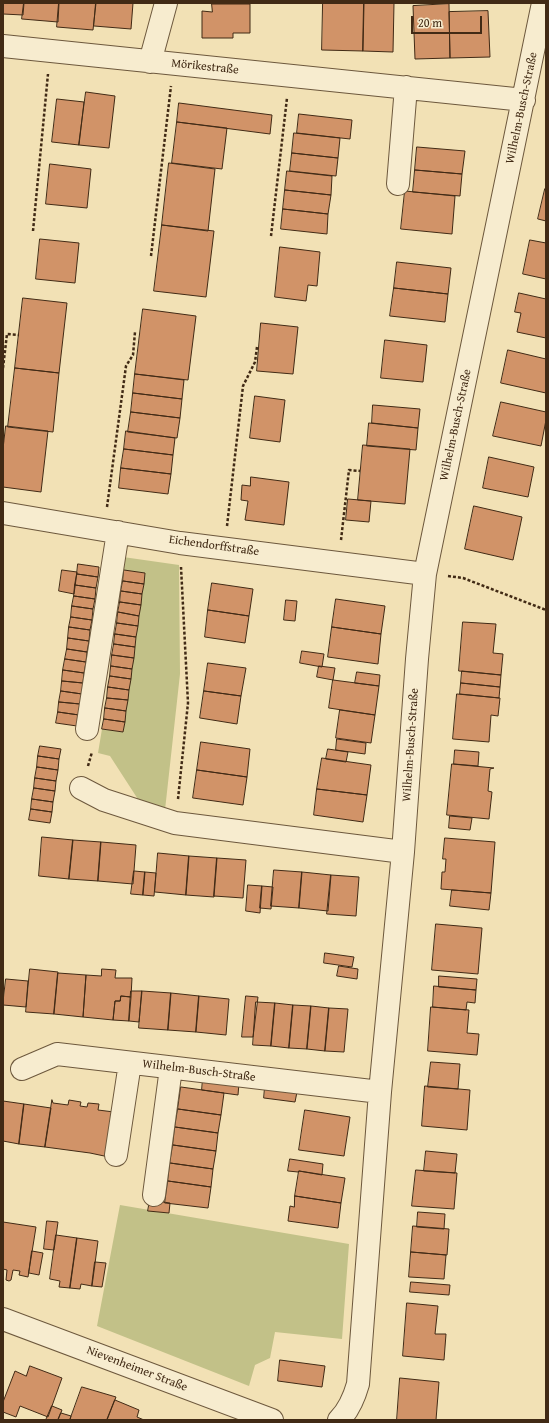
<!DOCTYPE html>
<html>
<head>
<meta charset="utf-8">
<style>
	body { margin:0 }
	#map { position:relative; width:549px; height:1423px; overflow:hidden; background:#f2e1b5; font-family:"Gentium Book Plus",serif }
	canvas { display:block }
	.frame { position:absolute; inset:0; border:4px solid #412a15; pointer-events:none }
	.scale { position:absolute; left:411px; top:16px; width:71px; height:18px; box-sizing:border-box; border:2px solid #412a15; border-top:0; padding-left:5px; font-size:12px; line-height:14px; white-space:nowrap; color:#412a15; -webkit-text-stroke:3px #f7eccf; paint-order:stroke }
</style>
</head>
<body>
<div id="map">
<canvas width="549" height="1423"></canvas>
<div class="frame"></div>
<div class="scale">20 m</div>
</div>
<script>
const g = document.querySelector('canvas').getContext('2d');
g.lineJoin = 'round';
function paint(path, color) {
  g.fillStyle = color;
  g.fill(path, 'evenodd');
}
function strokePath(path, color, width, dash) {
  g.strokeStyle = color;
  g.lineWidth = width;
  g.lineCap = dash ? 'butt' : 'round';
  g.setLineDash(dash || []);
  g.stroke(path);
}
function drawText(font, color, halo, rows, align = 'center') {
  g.font = font + ' "Gentium Book Plus",serif';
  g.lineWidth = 3;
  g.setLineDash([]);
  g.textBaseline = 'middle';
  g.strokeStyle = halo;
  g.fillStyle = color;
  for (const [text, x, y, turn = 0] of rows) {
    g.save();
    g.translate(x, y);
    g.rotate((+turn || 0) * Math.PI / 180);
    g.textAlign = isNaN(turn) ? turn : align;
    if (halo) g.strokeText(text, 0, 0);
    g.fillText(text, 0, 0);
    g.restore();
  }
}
const green = new Path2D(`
	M123 557 179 565 180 674 165 810 143 807 110 756 98 753 102 729 123 732 145 573 122 570Z
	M120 1205 349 1244 342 1339 275 1332 270 1358 255 1365 249 1386 97 1326Z`);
const building = new Path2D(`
	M3 3H24L23 15 3 14Z
	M24 3H59L58 22 22 19Z
	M59 3H96L93 30 57 27Z
	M96 3H133L131 29 94 26Z
	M323 3H364L363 51 322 50Z
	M364 3H394L393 52 363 51Z
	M212 4H250V33H233V38H202V11L212 12Z
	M449 4 450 58 415 59 413 6Z
	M488 11 490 57 450 58 449 12Z
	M86 92 115 96 109 148 79 145Z
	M57 99 84 102 79 145 52 142Z
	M179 103 272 115 270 134 177 122Z
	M299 114 352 120 350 139 297 133Z
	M177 122 227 128 222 169 172 163Z
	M294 133 340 138 338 158 292 153Z
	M417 147 465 151 462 174 415 170Z
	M292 153 338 158 336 176 290 171Z
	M169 163 215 169 208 231 162 225Z
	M50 164 91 169 87 208 46 204Z
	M415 170 462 174 460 196 413 192Z
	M287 171 332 176 331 195 285 190Z
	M545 189 546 190V221L538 219Z
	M285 190 331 195 328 214 283 209Z
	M405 191 455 196 452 234 401 229Z
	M283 209 328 214 327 234 281 229Z
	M162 225 214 231 206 297 154 291Z
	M40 239 79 243 75 283 36 279Z
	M530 240 546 243V279L523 274Z
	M280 247 320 252 317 286 308 285 306 301 275 297Z
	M397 262 451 268 448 294 394 288Z
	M394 288 448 294 445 322 390 316Z
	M519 293 546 299V338L517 332 521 313 515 312Z
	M23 298 67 303 59 373 15 368Z
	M143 309 196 316 188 380 135 374Z
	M261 323 298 327 293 374 257 371Z
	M385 340 427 345 423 382 381 378Z
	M508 350 546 359V393L501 383Z
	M15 368 59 373 53 432 8 427Z
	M135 374 184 380 182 399 133 393Z
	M133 393 182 399 180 418 131 412Z
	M255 396 285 400 280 442 250 438Z
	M501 402 546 412V420L541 446 493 436Z
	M373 405 420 409 418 428 372 423Z
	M131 412 180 418 177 438 128 432Z
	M369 423 418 428 416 450 367 446Z
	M6 426 48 431 41 492 3 487V449Z
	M126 431 175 438 173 455 124 449Z
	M363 445 410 449 405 504 358 500Z
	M124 449 173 455 171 474 121 468Z
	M489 457 534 467 528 497 483 488Z
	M121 468 171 474 168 494 119 488Z
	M251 477 289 482 284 525 245 520 248 501 241 500 242 485 250 486Z
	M348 499 371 501 369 522 346 520Z
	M474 506 522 517 513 560 465 549Z
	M78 564 99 567 98 577 77 574Z
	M62 570 77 572 74 594 59 591Z
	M124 570 145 573 144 584 123 581Z
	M77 574 98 577 96 588 75 585Z
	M123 581 144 584 142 594 121 591Z
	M212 583 253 589 249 616 208 610Z
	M75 585 96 588 95 599 74 596Z
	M121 591 142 594 141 605 120 602Z
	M74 596 95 599 93 609 72 606Z
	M336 599 385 606 381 634 332 627Z
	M286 600 297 601 295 621 284 620Z
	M120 602 141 605 139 616 118 612Z
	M72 606 93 609 92 620 71 617Z
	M208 610 249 616 245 643 205 637Z
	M118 612 139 616 138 626 117 623Z
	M71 617 92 620 90 630 69 627Z
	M463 622 496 624 493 653 503 654 501 675 459 671Z
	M117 623 138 626 136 637 115 634Z
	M69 627 90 630 89 641 68 638Z
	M332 627 381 634 378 664 328 657Z
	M115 634 136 637 135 647 114 644Z
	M68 638 89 641 87 652 67 649Z
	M114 644 135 647 134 658 112 655Z
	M67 649 87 652 86 662 65 659Z
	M302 651 324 654 322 667 300 663Z
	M112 655 134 658 132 669 111 666Z
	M65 659 86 662 84 673 63 670Z
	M208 663 246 668 241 696 204 691Z
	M111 666 132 669 131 679 110 676Z
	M319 666 335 668 333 680 317 677Z
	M63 670 84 673 83 683 62 681Z
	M462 671 501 675 500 687 461 683Z
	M357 672 380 675 379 686 355 683Z
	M110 676 131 679 129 690 108 687Z
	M333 680 379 686 375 715 329 708Z
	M62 681 83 683 82 694 61 691Z
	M461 683 500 687 499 698 460 694Z
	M108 687 129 690 128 700 107 698Z
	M61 691 82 694 80 704 59 702Z
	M204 691 241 696 237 724 200 718Z
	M457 694 500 698 498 716 491 715 489 742 453 739Z
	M107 698 128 700 126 711 105 708Z
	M59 702 80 704 79 715 58 712Z
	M105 708 126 711 125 722 104 719Z
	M340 710 375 715 371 743 336 738Z
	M58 712 79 715 77 726 56 723Z
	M104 719 125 722 123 732 102 729Z
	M337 739 366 743 365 754 336 750Z
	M201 742 250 749 247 777 197 770Z
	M40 746 61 749 59 759 38 756Z
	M328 749 348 752 346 762 326 759Z
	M455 750 479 752 478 766 454 764Z
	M38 756 59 759 58 770 37 767Z
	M322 758 371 765 367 795 317 789Z
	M452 764 494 768 490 769 488 791 492 792 489 819 447 815Z
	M37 767 58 770 56 781 35 778Z
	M197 770 247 777 243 805 193 798Z
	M35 778 56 781 55 791 34 788Z
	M34 788 55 791 53 802 32 799Z
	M317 789 367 795 363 822 314 815Z
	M32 799 53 802 52 812 31 809Z
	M31 809 52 812 50 823 29 820Z
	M450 816 472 818 470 830 449 828Z
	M42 837 73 840 69 879 39 876Z
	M445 838 495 842 491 893 441 889 442 872H445L446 859H443Z
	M73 840 101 842 98 881 69 879Z
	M101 842 136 845 133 884 98 881Z
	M158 853 189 856 186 895 155 892Z
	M189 856 217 858 214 897 186 895Z
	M217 858 246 860 243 898 214 896Z
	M274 870 302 872 299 908 271 906Z
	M134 871 145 872 143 895 131 894Z
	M145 872 156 873 154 896 143 895Z
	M302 872 331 875 328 911 299 908Z
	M331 875 359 877 356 916 327 914Z
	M248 885 262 886 260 913 246 911Z
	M262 886 273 887 271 909 260 908Z
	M452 890 491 893 489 910 450 906Z
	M436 924 482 928 478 974 432 970Z
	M325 953 354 957 352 967 324 963Z
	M339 966 358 969 357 979 337 976Z
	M30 969 58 972 54 1014 26 1012Z
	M102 969 116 970 115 978H132L131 997 121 996 120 1001H115L113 1020 83 1017 86 975 101 976Z
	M58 973 86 975 83 1017 54 1014Z
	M439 976 477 979 476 990 439 987Z
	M6 979 28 981 26 1007 3 1005Z
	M434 986 476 990 475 1003 467 1002 466 1010 433 1007Z
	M131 991H142L139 1022 129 1021Z
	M142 991 171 993 168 1030 139 1028Z
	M171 993 199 996 196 1032 168 1030Z
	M121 996 131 997 129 1021 113 1020 115 1001H120Z
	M199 996 229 999 226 1035 196 1032Z
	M246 996 258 997 253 1037H242Z
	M256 1002 275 1003 271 1046 253 1045Z
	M275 1003 293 1005 289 1048 271 1046Z
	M293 1005 311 1006 307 1049 289 1048Z
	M311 1006 329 1008 325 1051 307 1049Z
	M431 1007 469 1010 467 1033 479 1034 477 1055 428 1051Z
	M329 1008 348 1009 344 1052 325 1051Z
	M431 1062 460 1064 458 1089 428 1087Z
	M203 1078 239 1083 238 1095 202 1090Z
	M425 1086 470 1090 467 1130 422 1126Z
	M181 1087 224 1093 221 1115 178 1109Z
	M265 1087 297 1092 295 1102 264 1098Z
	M52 1100 53 1103 68 1105 69 1100 81 1102 80 1106 87 1107 88 1103 99 1104 98 1110 114 1112 109 1157 90 1153 45 1147Z
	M3 1101 24 1104 19 1144 3 1141Z
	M24 1104 51 1108 45 1147 19 1144Z
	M178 1109 221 1115 218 1133 175 1127Z
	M305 1110 350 1117 344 1156 299 1150Z
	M175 1127 218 1133 216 1151 173 1145Z
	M173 1145 216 1151 213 1169 170 1163Z
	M426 1151 457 1154 455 1173 424 1171Z
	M290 1159 323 1164 322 1175 299 1171 298 1172 288 1171Z
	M170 1163 213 1169 211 1187 168 1181Z
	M416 1170 457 1173 454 1209 412 1206Z
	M299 1171 345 1178 341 1203 295 1196Z
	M168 1181 211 1187 208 1208 165 1203Z
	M295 1196 341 1203 338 1228 288 1221 290 1206 294 1207Z
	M150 1200 170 1203 169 1213 148 1211Z
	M418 1212 445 1214 444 1229 417 1227Z
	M47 1221 58 1222 54 1250 44 1249Z
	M3 1222 36 1227 28 1277 19 1275 20 1271 13 1270 11 1280 9 1281 6 1280 7 1270 3 1269Z
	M413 1226 449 1229 447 1255 411 1252Z
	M56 1235 77 1238 70 1288 59 1287 60 1281 50 1279Z
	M77 1238 98 1241 92 1286 81 1284 80 1289 70 1288Z
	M32 1251 43 1253 39 1275 29 1273Z
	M411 1252 446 1255 444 1279 409 1277Z
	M95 1262 106 1263 102 1287 92 1286Z
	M411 1282 450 1285 449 1295 410 1292Z
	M407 1303 438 1306 435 1334H446L444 1360 403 1356Z
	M280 1360 325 1366 322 1387 278 1381Z
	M30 1366 62 1378 48 1417 20 1406 16 1417 3 1412V1402L15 1371 26 1376Z
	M400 1378 439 1382 436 1420H397Z
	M82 1387 116 1397 107 1420H70Z
	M115 1400 139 1410 137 1417 144 1420H107Z
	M52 1406 62 1410 58 1420H46Z
	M61 1413 71 1416 70 1420H58Z`);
const path = new Path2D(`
	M33 231 48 74
	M271 236 287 98
	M151 256 171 86
	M3 368 7 334 19 335
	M107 507 126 366 133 355 135 332
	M227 526 243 386 255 362 257 347
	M341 540 349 470 360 471
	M448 576 463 578 546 610
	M88 766 92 752
	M178 799 188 703 181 567`);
const minor = new Path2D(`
	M3 46 524 100
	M150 62 166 3
	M398 184 406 87
	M3 513 180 543 425 574
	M87 729 118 532
	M81 788 104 800 175 823 403 852
	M22 1069 57 1054 380 1092
	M116 1155 130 1063
	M154 1195 171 1068
	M3 1319 272 1420
	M339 1420C349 1410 354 1398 358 1384L380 1092 403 852 417 659 425 574 543 3`);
const streetNames = [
	["Mörikestraße",205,67,6],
	["Wilhelm-Busch-Straße",522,108,-78],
	["Wilhelm-Busch-Straße",456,425,-78],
	["Eichendorffstraße",214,546,8],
	["Wilhelm-Busch-Straße",411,745,-86],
	["Wilhelm-Busch-Straße",199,1071,7],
	["Nievenheimer Straße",137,1369,21]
];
paint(green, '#c2c188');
paint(building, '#d19368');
strokePath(building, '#412a15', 1);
strokePath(minor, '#6d583d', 24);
strokePath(path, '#412a15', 2.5, [3, 2]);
strokePath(minor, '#f7eccf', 22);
drawText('12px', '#412a15', '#f7eccf', streetNames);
</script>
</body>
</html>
